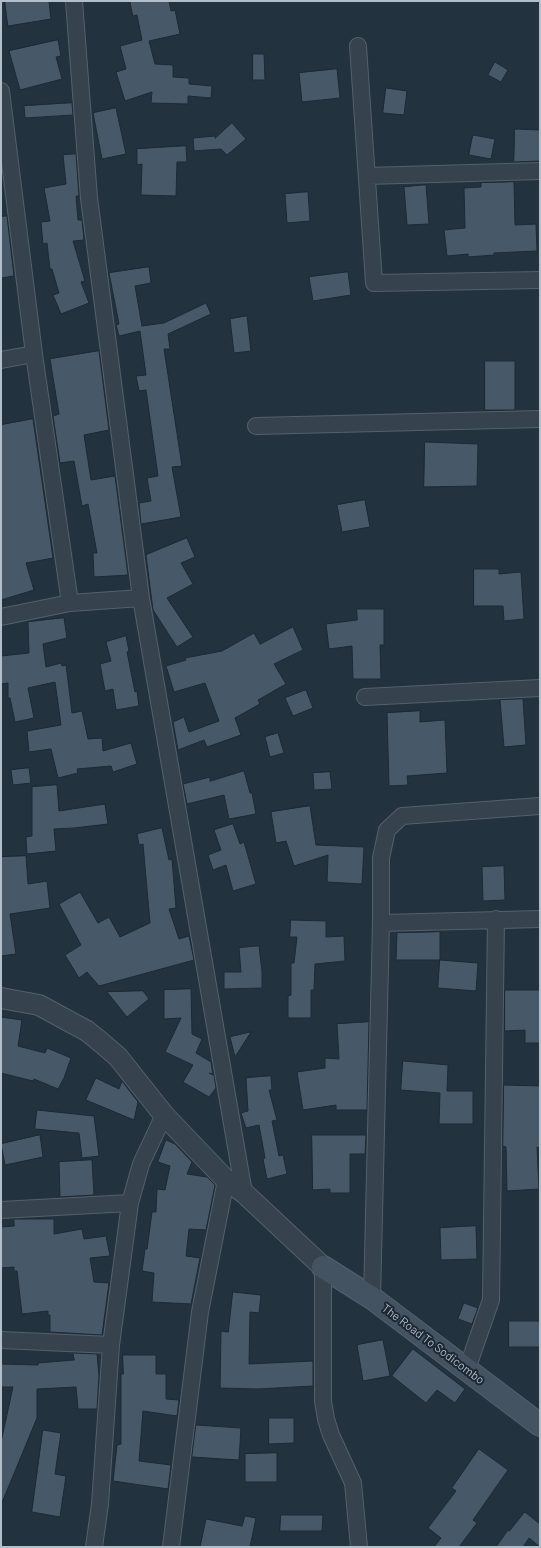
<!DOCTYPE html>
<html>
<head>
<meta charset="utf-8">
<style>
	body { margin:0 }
	#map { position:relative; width:541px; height:1548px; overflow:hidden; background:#22323f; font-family:Barlow,sans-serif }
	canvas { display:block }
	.frame { position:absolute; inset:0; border:2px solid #b2beca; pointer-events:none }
</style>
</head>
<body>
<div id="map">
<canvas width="541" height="1548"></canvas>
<div class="frame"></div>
</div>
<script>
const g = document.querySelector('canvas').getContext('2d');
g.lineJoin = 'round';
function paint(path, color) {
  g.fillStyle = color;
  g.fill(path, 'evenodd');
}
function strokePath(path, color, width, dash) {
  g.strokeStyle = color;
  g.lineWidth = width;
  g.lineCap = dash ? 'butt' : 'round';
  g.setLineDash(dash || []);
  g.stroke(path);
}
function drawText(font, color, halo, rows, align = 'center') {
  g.font = font + ' Barlow,sans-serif';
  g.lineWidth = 4;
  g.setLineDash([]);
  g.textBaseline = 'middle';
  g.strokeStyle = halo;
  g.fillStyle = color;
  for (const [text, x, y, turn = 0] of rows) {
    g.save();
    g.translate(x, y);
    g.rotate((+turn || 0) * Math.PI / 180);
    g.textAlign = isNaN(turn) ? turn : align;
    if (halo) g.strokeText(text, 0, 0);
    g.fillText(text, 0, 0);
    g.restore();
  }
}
const building = new Path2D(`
	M5 1H49L51 19 8 26Z
	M130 1H169L171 11 175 10 180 34 149 41 155 64 173 65V77L189 78V84L212 86 211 98 188 96V104L151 103 152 92 125 101 116 72 126 69 120 46 142 40 137 15 133 16Z
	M58 40 61 56 56 57 62 79 20 90 9 51Z
	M253 54H264L265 80H253Z
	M495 62 508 70 501 82 488 75Z
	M337 69 340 98 302 102 299 73Z
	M386 88 407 91 404 115 383 113Z
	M72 103 73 115 25 118 24 106Z
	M116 108 126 154 102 159 93 113Z
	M232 123 246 139 227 155 221 149 194 151 193 138 215 136V138Z
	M515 129 540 130V161L514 162Z
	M473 135 495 139 491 159 469 155Z
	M186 146 187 162H177L176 196 141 195 142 164 137 165V149Z
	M76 154 79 196H76L78 220H82L84 240 73 241 85 281 81 282 89 303 61 314 53 295 59 293 52 269H50L47 243 43 244 41 222 50 221 44 188 66 184 63 155Z
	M514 182 515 225 536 224 537 251 494 253V255L468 257V254L447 256 444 230 465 228 464 188 481 187V183Z
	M426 185 429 224 407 225 404 187Z
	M308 192 310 221 287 223 285 194Z
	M7 216 14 276 1 278V217Z
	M149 267 151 283 135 286 142 326 164 323 206 303 211 314 168 334 170 349H164L182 466 172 467 181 517 141 524 139 503 151 501 147 478 158 476 146 390 139 391 136 376 146 375 140 331 119 336 116 325 119 324 109 273Z
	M348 272 351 295 313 301 309 277Z
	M247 316 251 351 234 353 230 319Z
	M99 351 109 430 84 435 91 480 115 476 128 575 94 577 93 553H97L88 504 82 506 74 461 60 463 53 416 59 414 50 359Z
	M485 361H515V410H485Z
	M33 419 53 558 26 563 34 590 1 600V425Z
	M425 442 478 444 477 486 424 487Z
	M365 500 370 527 342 532 337 505Z
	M187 538 195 557 181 563 193 584 167 598 193 637 177 647 153 610 146 555Z
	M474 569H499V574L521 572 524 619 504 621 503 606H474Z
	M357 609H384V645H380L381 679H353L352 646 329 649 326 624 357 620Z
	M64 618 67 638 43 644 46 667 61 663 62 666 66 665 72 713 82 711 88 739 102 738 103 751 131 743 137 764 113 772 111 766 77 769 78 773 58 778 51 749 29 752 27 731 61 725 55 682 28 688 34 718 15 722 10 698H8V683L1 684V656L29 653 28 622Z
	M293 627 303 650 274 664 286 684 258 700 260 704 235 718 241 735 207 747 204 740 178 750 173 722 184 717 189 732 219 721 205 683 174 692 166 666 186 660 185 658 222 651 254 633 260 644Z
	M126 636 129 651 127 652 135 692 137 691 139 706 116 710 113 689 105 691 100 664 111 661 106 642Z
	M306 690 313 708 293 716 285 698Z
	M523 699 526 745 504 747 500 700Z
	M420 711V722L445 720 447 773 407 776 408 785 389 786 387 713Z
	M278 733 284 753 270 757 265 737Z
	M29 768 31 783 13 785 11 770Z
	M244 771 250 793H252L256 814 229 819 224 795 187 804 183 784 210 777V781Z
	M330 772 332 789 314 790 313 773Z
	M57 785 59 811 105 804 108 824 74 828 54 829 56 851 27 854 26 837 32 836V787Z
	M310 806 316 845 364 847 362 884 327 882 328 855 294 866 286 841 276 843 271 812Z
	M233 824 240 844 244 842 256 884 233 891 226 865 213 870 208 855 221 850 214 830Z
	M162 828 169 860 172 859 176 908 169 909 179 939 189 936 194 960 99 986 87 972 79 978 65 955 81 945 59 904 80 892 98 923 109 917 120 937 150 923 143 844 139 845 137 834Z
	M26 856 28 884 47 881 50 908 10 914 16 954 1 956V857Z
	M504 866 505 900 483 901 482 867Z
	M291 920 326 921V937L344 936 345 961 315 964 314 990H311V1018H288V996L291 995V963H294L297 937H290Z
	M440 932V960H396L397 933Z
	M259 946 262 971V988L224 989V972H241L239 948Z
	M440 960 478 963 476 991 438 988Z
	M191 989 192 1034 202 1039 196 1053 211 1062 213 1075 209 1073 214 1075 216 1088 209 1097 183 1082 193 1065 165 1052 181 1018 164 1019V990Z
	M505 990H540V1043H525V1030L505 1031Z
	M143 991 149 999 127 1017 107 992Z
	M1 1017 22 1020 18 1046 45 1053 47 1048 71 1058 64 1078 58 1089 34 1079 33 1081 1 1073Z
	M369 1022 367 1110H336V1105L303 1110 297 1072 325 1068V1058L339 1059 337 1024Z
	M251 1032 235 1057 230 1037Z
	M403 1061 448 1065 447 1091H473V1124H439L440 1093 401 1090Z
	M271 1076 272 1090H269L277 1120 272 1121 279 1156 283 1155 287 1174 267 1179 263 1159 265 1158 259 1125 246 1128 241 1113 248 1111 246 1078Z
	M96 1078 119 1089 122 1081 138 1102 134 1120 86 1100Z
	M504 1085 540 1086V1148L537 1147 539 1189 507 1191 506 1147 503 1146Z
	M37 1110 94 1116 99 1156 82 1158 79 1133 35 1129Z
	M40 1135 43 1157 5 1165 1 1144Z
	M312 1135H366L365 1154H350V1193H330V1189L313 1190Z
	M166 1140 175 1144 192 1162 187 1174 207 1177 215 1185 206 1230 189 1229 186 1256 200 1258 191 1304 152 1302 154 1273 142 1271 145 1249H147L152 1212H156L157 1189 165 1190 170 1166 158 1162Z
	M92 1160 94 1195 60 1197 59 1162Z
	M14 1219H54V1234L82 1229 84 1239 106 1236 110 1256 90 1258 94 1282 109 1283 102 1335 50 1332V1315H48V1311L22 1314 17 1271H14V1267L1 1268V1227L14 1226Z
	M476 1226 477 1259 441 1260 440 1228Z
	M233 1292 261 1295 259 1313 250 1312 249 1364 313 1361V1386L258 1389 220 1388 221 1331 228 1332Z
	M464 1303 478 1308 472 1324 458 1319Z
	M509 1321H540V1347H509Z
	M383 1340 390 1376 363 1381 357 1345Z
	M413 1349 465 1389 455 1403 437 1390 426 1403 392 1376Z
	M73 1353 97 1354 99 1376 97 1409H78L76 1387 37 1389V1418L1 1505V1442L13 1387H1V1364L38 1365V1363L74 1360Z
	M123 1355H156V1374H166V1399L179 1400 177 1416 143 1411 139 1461 171 1465 168 1489 113 1481 117 1445 121 1444V1374H123Z
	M269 1418H294V1443L269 1444Z
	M196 1425 241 1428 239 1460 192 1457Z
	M43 1430 61 1433 55 1474 66 1476 60 1517 32 1512Z
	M479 1449 508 1470 473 1520 477 1523 459 1547H434L441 1538 428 1528 456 1491 452 1488Z
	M277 1453V1482H245V1454Z
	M525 1512 540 1524V1547L529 1538 523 1547H496L508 1530 509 1531Z
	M281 1515H323L322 1531H280Z
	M245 1516 256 1518 250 1547H200L206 1519 242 1526Z`);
const minor = new Path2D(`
	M74 1 89 198 141 598
	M358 46 374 283 540 280
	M1 91 34 354 70 603
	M367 176 540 171
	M1 360 34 354
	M256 426 540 419
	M1 617 70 603 141 598 244 1193
	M365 697 540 688
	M381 923 540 919
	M1 1210 130 1203
	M323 1267V1401L326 1419 331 1435 353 1483 359 1547
	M372 1298 381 923V858L387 830 402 816 540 806
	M1 1340 111 1345
	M467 1369 491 1300 496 919
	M94 1547 100 1504 111 1345 130 1203 141 1164 164 1115
	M171 1547 200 1312 226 1180`);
const tertiary = new Path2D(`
	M1 998 39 1005 87 1031 103 1044 118 1057 164 1115 226 1180 244 1193 323 1267`);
const secondary = new Path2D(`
	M323 1267 372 1298 540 1425`);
const streetNames = [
	["The Road To Sodicombo",433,1344,37]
];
paint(building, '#475968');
strokePath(building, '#1d2a35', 1);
strokePath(minor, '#54616c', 18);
strokePath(tertiary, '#54616c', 22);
strokePath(secondary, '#54616c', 24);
strokePath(minor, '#36434e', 16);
strokePath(tertiary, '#36434e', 20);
strokePath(secondary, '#445362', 22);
drawText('12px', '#b2beca', '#1b2833', streetNames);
</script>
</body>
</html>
